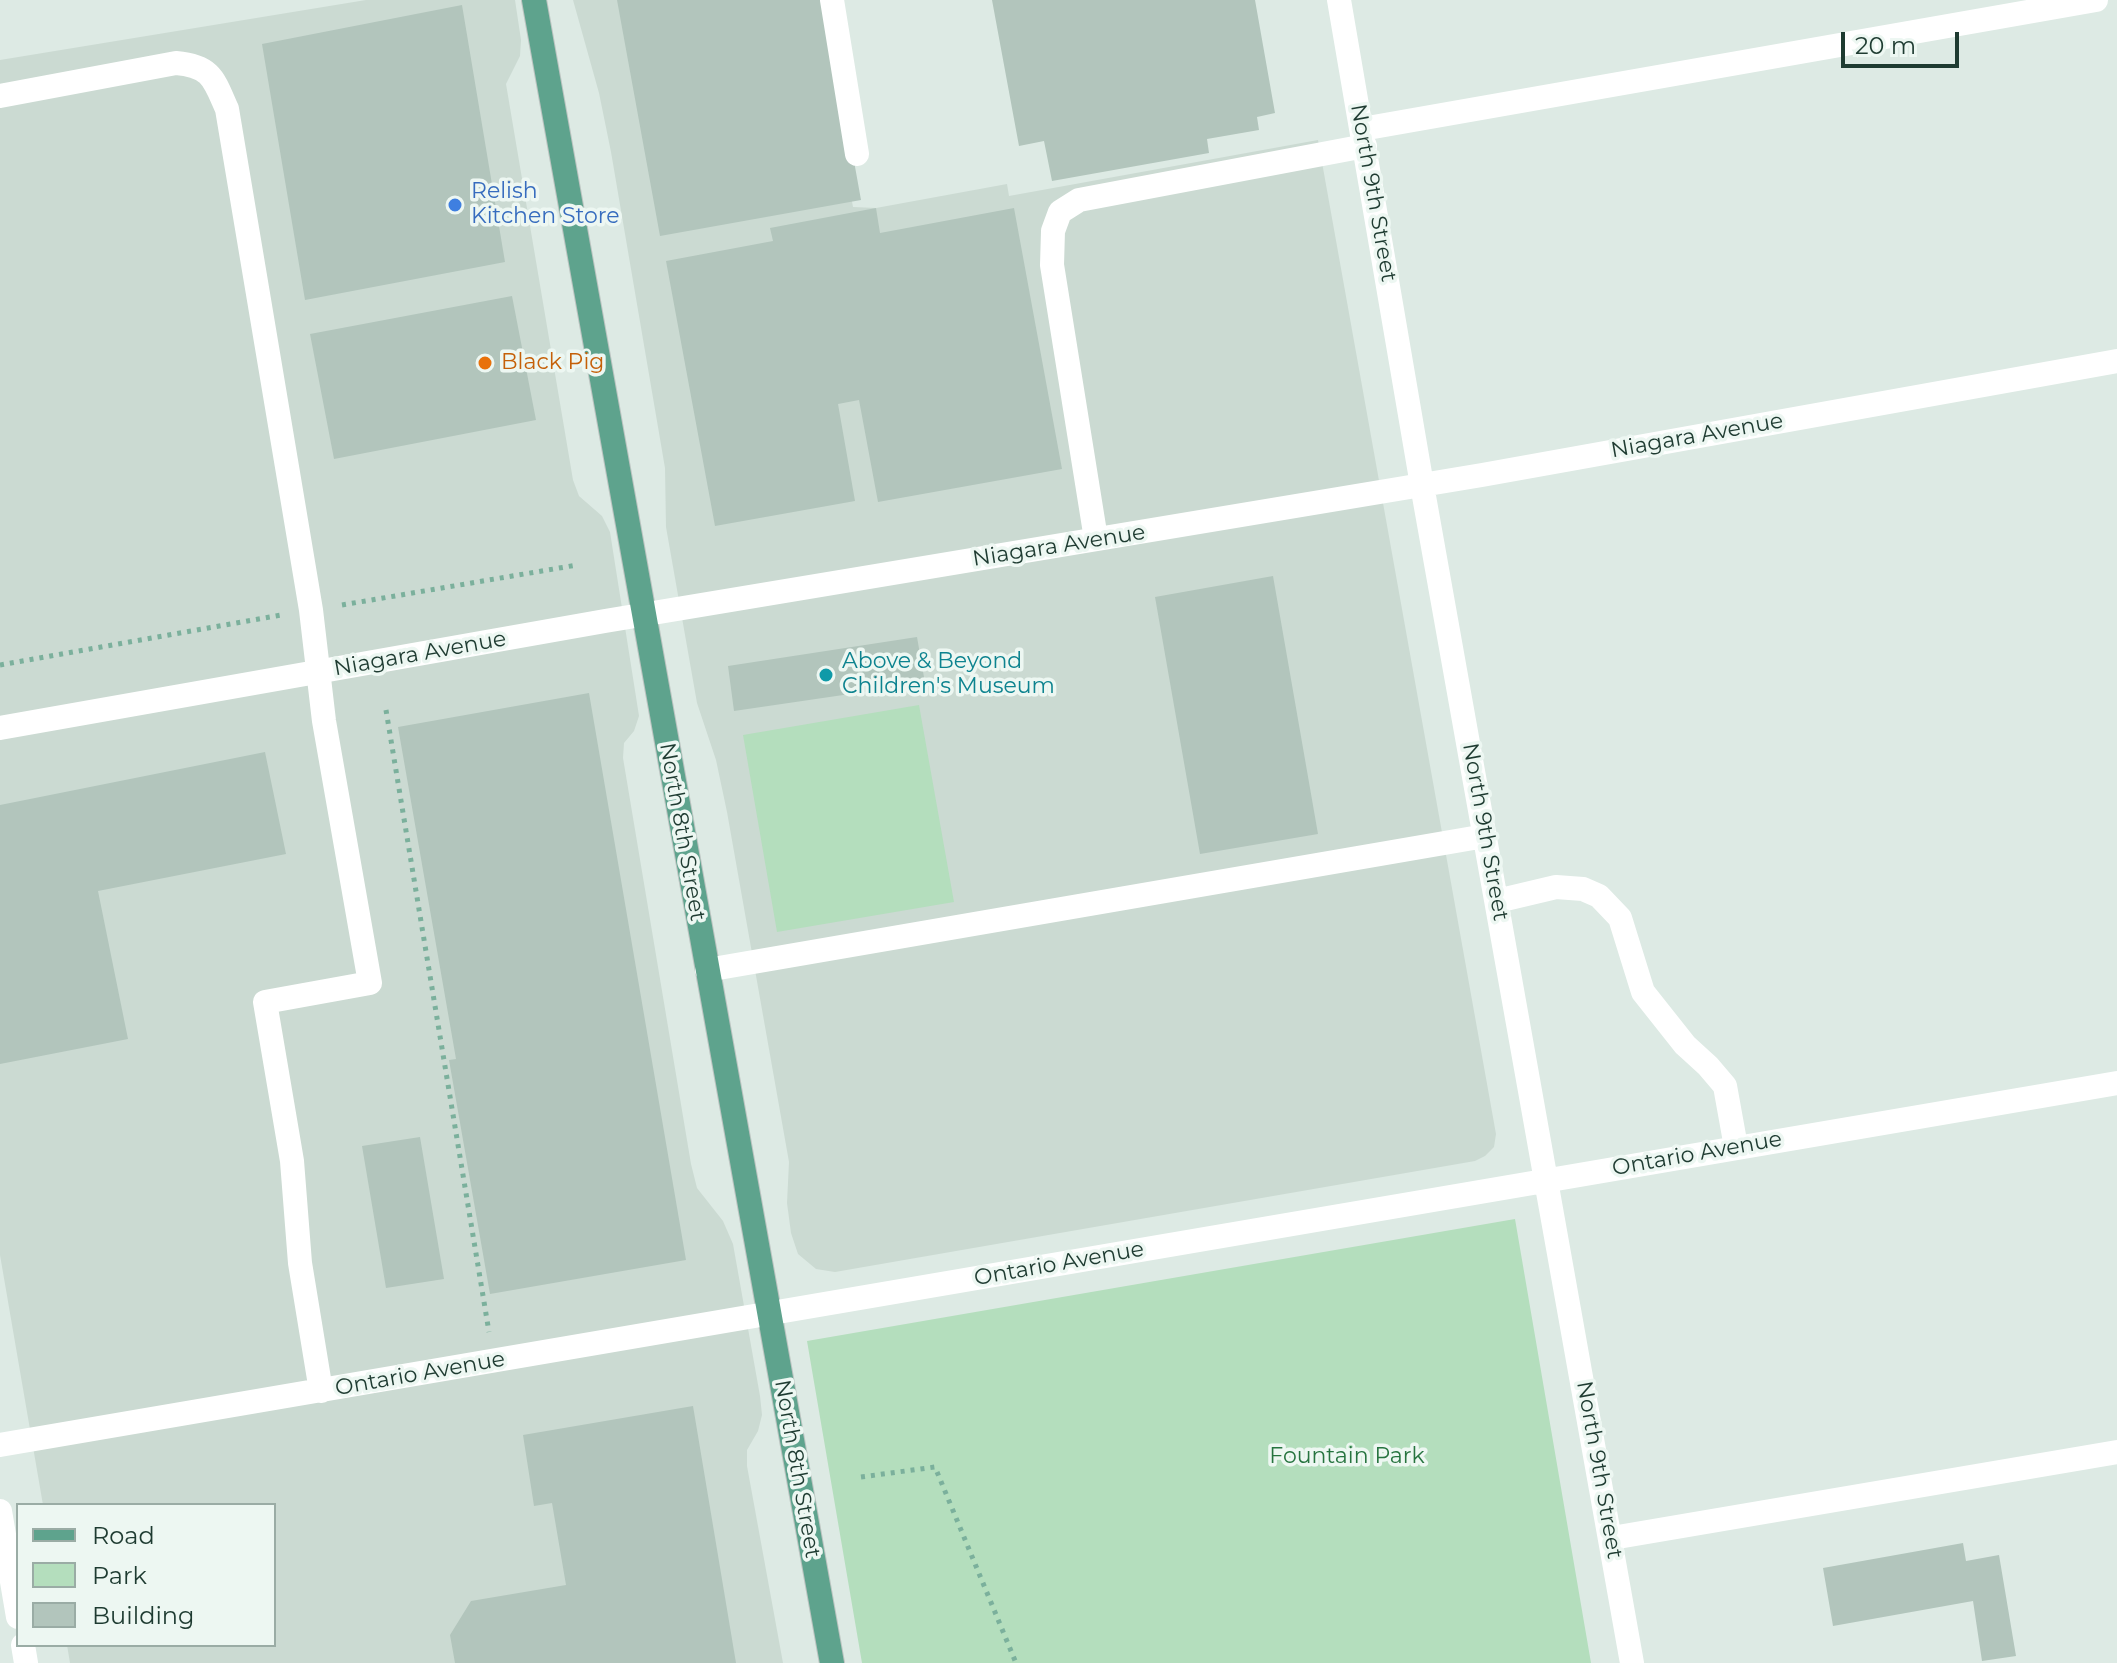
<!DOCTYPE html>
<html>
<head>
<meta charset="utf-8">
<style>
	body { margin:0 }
	#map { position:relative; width:2117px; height:1663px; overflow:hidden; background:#ddeae4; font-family:Montserrat,sans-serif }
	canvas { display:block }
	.legend { position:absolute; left:16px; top:1503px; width:260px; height:144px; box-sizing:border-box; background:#edf7f2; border:2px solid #9aaca5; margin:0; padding:10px 14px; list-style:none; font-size:24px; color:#1e3b31 }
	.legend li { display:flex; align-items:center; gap:16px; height:40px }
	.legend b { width:40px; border:2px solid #9aaca5 }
	.scale { position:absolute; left:1841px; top:32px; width:118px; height:36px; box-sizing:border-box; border:4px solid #1e3b31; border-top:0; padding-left:10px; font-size:24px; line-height:28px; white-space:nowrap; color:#1e3b31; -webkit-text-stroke:6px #edf7f2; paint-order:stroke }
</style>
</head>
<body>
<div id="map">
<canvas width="2117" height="1663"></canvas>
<ul class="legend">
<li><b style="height:10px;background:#5ea38d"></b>Road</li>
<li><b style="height:22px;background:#b4debd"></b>Park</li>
<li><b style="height:22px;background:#b2c5bc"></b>Building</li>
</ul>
<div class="scale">20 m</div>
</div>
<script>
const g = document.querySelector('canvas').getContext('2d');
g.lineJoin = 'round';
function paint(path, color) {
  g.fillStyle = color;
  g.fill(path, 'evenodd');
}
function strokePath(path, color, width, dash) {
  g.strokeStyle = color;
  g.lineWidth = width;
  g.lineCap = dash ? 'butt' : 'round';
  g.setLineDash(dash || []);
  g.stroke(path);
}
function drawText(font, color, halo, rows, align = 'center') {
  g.font = font + ' Montserrat,sans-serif';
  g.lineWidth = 7;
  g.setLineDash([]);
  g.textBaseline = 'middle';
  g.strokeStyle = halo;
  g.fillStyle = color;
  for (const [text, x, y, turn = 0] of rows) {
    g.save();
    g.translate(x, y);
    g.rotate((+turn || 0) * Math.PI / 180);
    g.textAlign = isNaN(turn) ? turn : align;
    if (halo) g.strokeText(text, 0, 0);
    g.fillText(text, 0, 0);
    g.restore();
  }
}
const built = new Path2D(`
	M366 0H515L521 40 520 56 506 84 573 480 579 496 602 516 610 532 639 716 634 731 624 743 623 758 691 1164 697 1188 723 1221 733 1244 760 1396 762 1415 758 1431 747 1450V1466L783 1663H70L67 1645H274V1505H43L0 1255V60Z
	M573 0H815L853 207 876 208 1007 184 1009 196 1318 140 1496 1134 1494 1147 1485 1156 1475 1161 835 1272 816 1269 798 1254 791 1233 787 1203 789 1162 727 812 716 760 697 703 666 527 665 468 611 152 599 93Z`);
const green = new Path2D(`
	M919 705 954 902 777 932 743 735Z
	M1515 1219 1591 1663H862L807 1341Z`);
const building = new Path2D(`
	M617 0H825L861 200 660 236Z
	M992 0H1255L1275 113 1257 117 1259 130 1207 139 1209 153 1052 181 1044 141 1019 146Z
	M462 5 505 262 305 300 262 44Z
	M876 208 880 233 1014 208 1062 469 878 502 859 400 838 404 855 501 715 526 666 261 773 241 770 228Z
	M512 296 536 420 334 459 310 334Z
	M1273 576 1318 834 1200 854 1155 597Z
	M917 637 925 683 734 711 728 666Z
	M589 693 686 1260 490 1294 449 1060 456 1059 398 727Z
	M265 752 286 854 98 891 128 1039 0 1064V805Z
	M420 1137 444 1279 386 1288 362 1146Z
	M693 1406 736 1663H455L450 1635 471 1601 566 1585 552 1503 534 1506 523 1435Z
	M1963 1543 1966 1561 1999 1555 2016 1656 1982 1661 1973 1601 1833 1626 1823 1568Z`);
const path = new Path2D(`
	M342 605 577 565
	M0 665 281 615
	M386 710 489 1332
	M861 1477 935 1467 1016 1663`);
const minor = new Path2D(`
	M832 0 857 154
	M1339 0 1422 485 1632 1663
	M0 96 176 63C212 66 214 80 227 109L311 610 324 721 370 983 265 1002 292 1161 300 1263 321 1391
	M1362 129 2096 0
	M1096 539 1052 265 1053 231 1060 212 1079 200 1365 146
	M0 728 605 621 1482 475 2117 361
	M1497 901 1556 887 1583 889 1599 896 1620 918 1643 992 1685 1045 1708 1066 1725 1086 1736 1147
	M707 970 1485 836
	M0 1445 2117 1083
	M0 1511 18 1617
	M1612 1538 2117 1452
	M23 1645 26 1663`);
const major = new Path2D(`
	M534 0 832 1663`);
const markers = [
	[455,205,8,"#3f7fe0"],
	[485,363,8,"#e8710a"],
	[826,675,8,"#0f9aa8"]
];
const shopNames = [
	["Relish",471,192],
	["Kitchen Store",471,217]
];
const streetNames = [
	["North 9th Street",1373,193,80],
	["Niagara Avenue",1697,436,-10],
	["Niagara Avenue",1059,546,-9],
	["Niagara Avenue",420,654,-10],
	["North 8th Street",682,832,80],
	["North 9th Street",1485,832,80],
	["Ontario Avenue",1697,1154,-10],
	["Ontario Avenue",1059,1264,-10],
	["Ontario Avenue",420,1374,-10],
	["North 8th Street",797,1469,80],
	["North 9th Street",1599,1470,80]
];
const foodNames = [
	["Black Pig",501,363]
];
const cultureNames = [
	["Above & Beyond",842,662],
	["Children's Museum",842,687]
];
const parkNames = [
	["Fountain Park",1347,1457]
];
paint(built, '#cbdad2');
paint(green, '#b4debd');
paint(building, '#b2c5bc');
strokePath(major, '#bcc4c1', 26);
strokePath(path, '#7bb09c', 5, [4, 6]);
strokePath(minor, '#fff', 24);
strokePath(major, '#5ea38d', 24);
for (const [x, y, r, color] of markers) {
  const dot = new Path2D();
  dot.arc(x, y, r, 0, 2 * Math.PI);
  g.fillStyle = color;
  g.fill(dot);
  strokePath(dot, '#edf7f2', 3);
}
drawText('22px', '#366cbe', '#edf7f2', shopNames, 'left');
drawText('22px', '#1e3b31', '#edf7f2', streetNames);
drawText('22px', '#c56008', '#edf7f2', foodNames, 'left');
drawText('22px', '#0d838f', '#edf7f2', cultureNames, 'left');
drawText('22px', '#26743f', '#edf7f2', parkNames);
</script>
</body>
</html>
